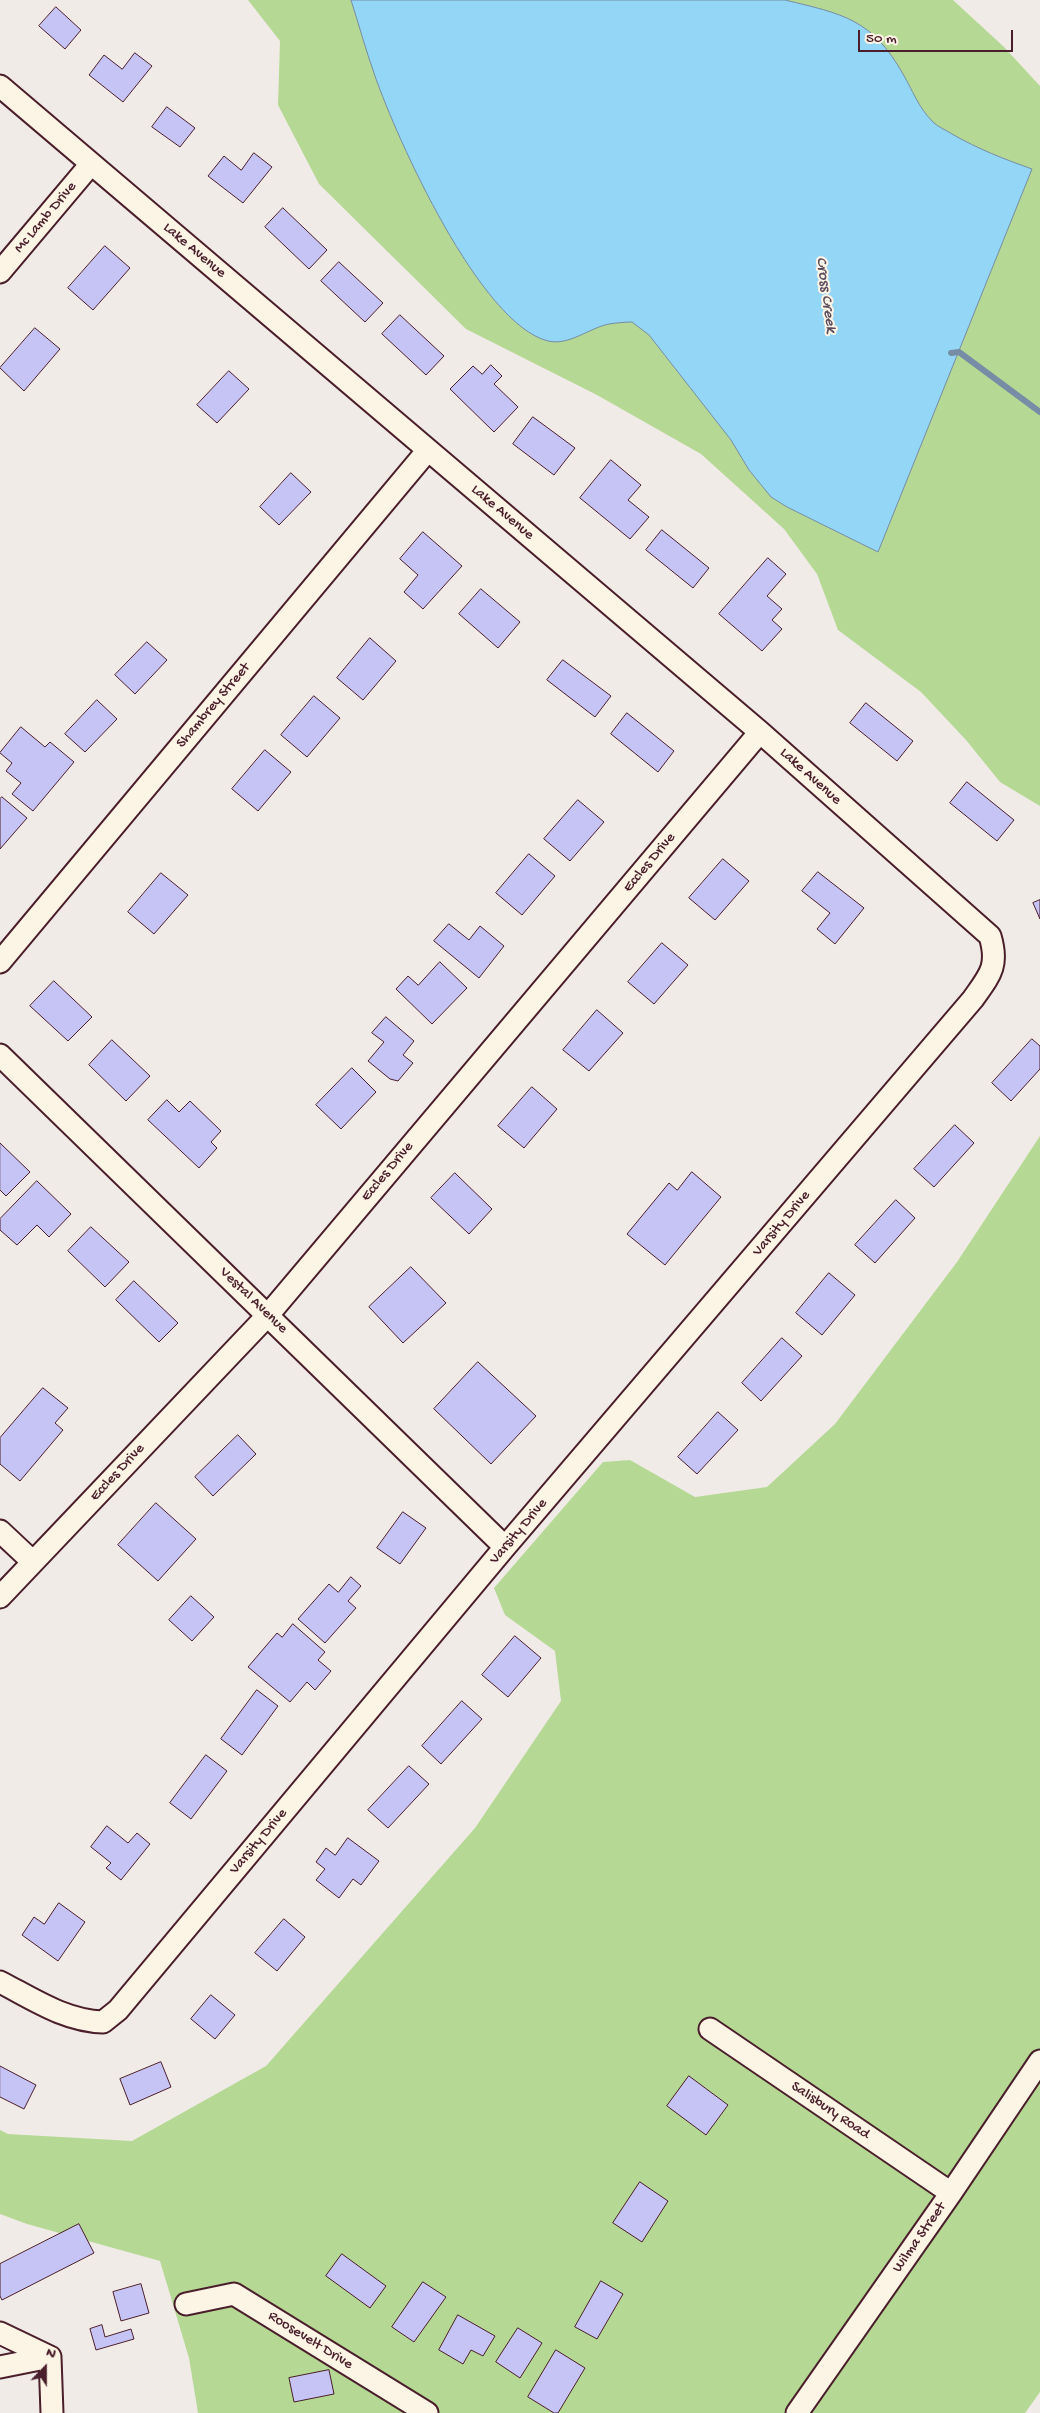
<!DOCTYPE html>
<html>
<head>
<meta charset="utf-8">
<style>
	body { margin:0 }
	#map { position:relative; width:1040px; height:2413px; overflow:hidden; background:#f1ebe8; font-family:"Gochi Hand",sans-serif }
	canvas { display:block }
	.north { position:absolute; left:20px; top:2343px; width:50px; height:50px; -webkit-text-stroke:4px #fcf5e5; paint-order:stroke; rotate:22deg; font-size:14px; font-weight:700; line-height:20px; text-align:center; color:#4a1f2b }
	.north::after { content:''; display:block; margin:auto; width:18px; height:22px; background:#4a1f2b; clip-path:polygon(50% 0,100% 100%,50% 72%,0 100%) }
	.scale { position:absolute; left:858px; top:30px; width:155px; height:22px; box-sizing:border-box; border:2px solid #4a1f2b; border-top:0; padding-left:6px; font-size:15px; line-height:18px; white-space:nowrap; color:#4a1f2b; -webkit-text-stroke:4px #fcf5e5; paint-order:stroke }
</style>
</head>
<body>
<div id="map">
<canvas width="1040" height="2413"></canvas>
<div class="north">N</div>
<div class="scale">50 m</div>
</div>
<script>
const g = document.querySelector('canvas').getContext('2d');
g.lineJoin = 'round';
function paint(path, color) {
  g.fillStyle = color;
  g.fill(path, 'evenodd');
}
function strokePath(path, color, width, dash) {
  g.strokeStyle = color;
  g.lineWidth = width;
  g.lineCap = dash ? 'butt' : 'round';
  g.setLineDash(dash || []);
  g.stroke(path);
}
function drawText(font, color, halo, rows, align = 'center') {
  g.font = font + ' "Gochi Hand",sans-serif';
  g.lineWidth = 4;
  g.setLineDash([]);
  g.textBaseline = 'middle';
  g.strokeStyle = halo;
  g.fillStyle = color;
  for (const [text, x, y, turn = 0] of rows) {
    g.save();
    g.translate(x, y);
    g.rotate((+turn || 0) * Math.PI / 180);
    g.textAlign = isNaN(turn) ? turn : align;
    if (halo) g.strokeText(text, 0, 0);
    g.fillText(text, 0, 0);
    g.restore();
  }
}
const green = new Path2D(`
	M248 0H953L1004 47 1040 86V806L1000 782 966 740 921 692 838 630 817 574 784 529 701 454 597 395 466 329 319 184 278 105 280 41Z
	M1040 1136V2392L1025 2413H198L189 2358 160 2261 27 2224 0 2214V2130L8 2134 132 2141 266 2066 475 1828 561 1701 555 1651 505 1615 494 1588 603 1462 630 1460 695 1497 767 1487 835 1424 957 1262Z`);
const water = new Path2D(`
	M351 0H785C843 14 872 19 903 74 913 91 918 107 933 122 938 127 946 130 952 134 978 149 1004 159 1032 169L878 552 787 507 771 497 749 470 731 440 649 335 632 322C624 322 616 323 609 324 589 328 569 346 548 341 480 324 397 139 375 76 366 51 359 25 351 0Z`);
const stream = new Path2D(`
	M951 353 959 352 1040 412`);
const building = new Path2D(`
	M56 7 81 30 65 49 39 26Z
	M135 53 152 66 123 102 89 75 104 55 122 69Z
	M167 107 195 128 180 147 152 127Z
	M254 153 272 167 243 203 208 176 224 156 241 170Z
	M283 208 327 250 309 269 265 227Z
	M105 246 130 268 93 310 68 288Z
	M339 262 383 303 365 322 321 281Z
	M400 315 444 356 426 375 382 334Z
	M35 328 60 349 24 391 0 368Z
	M491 365 502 376 494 384 518 407 494 432 450 389 473 366 482 374Z
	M229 371 249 389 217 423 197 405Z
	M533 417 575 448 554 475 513 444Z
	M611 460 641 485 628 500 649 517 630 539 580 498Z
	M291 473 311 492 279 525 260 507Z
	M662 530 709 568 693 588 646 550Z
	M423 532 462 566 423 609 404 592 418 575 400 559Z
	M768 558 786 574 767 596 782 609 772 620 782 629 762 651 719 614Z
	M481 589 520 622 498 648 459 614Z
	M370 638 396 661 363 700 337 678Z
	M147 642 167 660 135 694 115 675Z
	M563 660 611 696 595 717 547 680Z
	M314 696 340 718 307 757 281 735Z
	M97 700 117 719 85 752 65 734Z
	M866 703 913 741 897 761 850 723Z
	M627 713 674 751 658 772 611 734Z
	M21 727 45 747 50 742 74 762 33 811 12 794 21 783 6 771 12 763 0 753Z
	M265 750 291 772 258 811 232 789Z
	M967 782 1014 820 997 841 950 803Z
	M2 797 27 818 0 849V799Z
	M578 800 604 822 570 861 544 839Z
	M529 854 555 876 522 915 496 893Z
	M723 859 749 881 715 920 689 898Z
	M818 872 864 908 835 944 817 929 830 913 802 891Z
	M161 873 188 895 154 934 128 912Z
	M1040 900V919L1033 903Z
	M449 924 469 940 480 926 504 946 479 978 434 941Z
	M662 943 688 965 654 1004 628 982Z
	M440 962 467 988 432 1024 396 989 408 976 418 985Z
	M54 981 92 1017 68 1041 30 1006Z
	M597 1010 623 1033 589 1071 563 1050Z
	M386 1017 414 1041 403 1055 413 1063 398 1081 390 1079 368 1061 384 1042 372 1033Z
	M1032 1039 1040 1046V1069L1011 1101 992 1083Z
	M112 1040 150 1076 126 1101 89 1065Z
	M352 1068 376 1092 341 1129 316 1105Z
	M532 1087 557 1109 524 1148 498 1126Z
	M167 1100 179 1112 190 1101 221 1131 211 1142 217 1148 199 1168 148 1120Z
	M955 1125 974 1143 934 1187 914 1169Z
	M0 1143 30 1172 6 1196 0 1190Z
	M692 1172 721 1197 665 1265 627 1234 669 1183 677 1190Z
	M455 1173 492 1209 469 1234 431 1198Z
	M37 1181 71 1214 49 1237 37 1225 17 1245 0 1230V1219Z
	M896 1200 915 1218 875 1263 855 1245Z
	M91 1227 129 1262 105 1287 68 1251Z
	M411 1267 446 1303 403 1343 369 1307Z
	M829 1273 855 1295 822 1335 796 1313Z
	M134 1281 178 1323 159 1342 116 1300Z
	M782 1338 802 1356 761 1401 742 1383Z
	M478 1362 536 1416 491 1464 434 1409Z
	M43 1388 68 1408 55 1423 63 1430 20 1481 0 1464V1438Z
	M718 1412 738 1430 697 1474 678 1457Z
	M238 1435 256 1454 213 1496 195 1477Z
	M156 1503 196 1539 158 1581 118 1545Z
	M403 1512 426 1528 400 1564 377 1548Z
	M351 1577 361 1586 348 1601 356 1608 325 1643 298 1619 329 1584 338 1592Z
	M191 1596 214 1617 192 1641 169 1620Z
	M293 1624 325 1652 318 1660 331 1671 315 1690 307 1682 290 1702 248 1667 277 1633 282 1637Z
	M515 1636 541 1658 508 1697 482 1675Z
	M257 1690 278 1706 242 1755 221 1739Z
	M462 1701 482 1719 441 1764 422 1746Z
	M206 1755 227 1771 191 1819 170 1803Z
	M409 1766 429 1784 388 1828 368 1810Z
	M107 1826 128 1843 137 1833 150 1844 121 1880 106 1868 111 1863 91 1847Z
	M348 1838 379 1861 361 1885 353 1879 339 1898 316 1880 325 1869 316 1862 326 1848 335 1855Z
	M59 1903 85 1922 58 1961 22 1935 34 1917 44 1924Z
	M284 1919 305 1937 277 1971 255 1953Z
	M211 1995 235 2015 215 2039 191 2019Z
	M161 2062 171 2087 130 2105 120 2079Z
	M0 2066 36 2085 24 2109 0 2097Z
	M689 2076 728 2105 706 2135 667 2106Z
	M640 2182 668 2201 642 2242 613 2223Z
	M79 2224 94 2253 2 2300 0 2296V2264Z
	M342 2254 386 2286 370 2308 326 2276Z
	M601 2281 623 2294 597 2339 575 2327Z
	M423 2282 446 2297 414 2342 392 2327Z
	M141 2284 149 2313 121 2321 113 2292Z
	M458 2315 495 2336 483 2356 471 2350 463 2364 439 2350Z
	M102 2325 105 2337 131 2329 134 2339 96 2350 90 2329Z
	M518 2328 542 2343 520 2378 496 2362Z
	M556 2350 585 2368 558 2413H554L528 2397Z
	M329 2370 334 2394 294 2402 289 2378Z`);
const minor = new Path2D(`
	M0 86 760 732 990 936C999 966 990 975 973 999L505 1547 118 2010 103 2022C65 2021 33 1999 0 1982
	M0 272 91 164
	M0 962 428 450
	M0 1055 505 1547
	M0 1531 33 1562
	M0 1597 268 1315 760 732
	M710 2029 951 2193
	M186 2304 234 2294 427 2413
	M0 2333 50 2357 52 2413
	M0 2367 50 2357
	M797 2413 951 2193 1040 2061`);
const streetNames = [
	["Mc Lamb Drive",46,218,-50],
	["Lake Avenue",194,251,40],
	["Lake Avenue",502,513,40],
	["Shambrey Street",214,706,-50],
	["Lake Avenue",810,777,42],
	["Eccles Drive",650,863,-50],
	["Eccles Drive",388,1172,-50],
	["Varsity Drive",782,1224,-50],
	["Vestal Avenue",253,1301,44],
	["Eccles Drive",118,1473,-47],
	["Varsity Drive",519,1532,-50],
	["Varsity Drive",259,1842,-50],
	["Salisbury Road",830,2111,34],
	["Wilma Street",920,2238,-55],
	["Roosevelt Drive",310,2341,32]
];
const waterNames = [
	["Cross Creek",825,295,82]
];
paint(green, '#b5d994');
paint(water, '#94d6f6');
strokePath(water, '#768da5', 1);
strokePath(stream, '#768da5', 6);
paint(building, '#c6c3f5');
strokePath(building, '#4a1f2b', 1);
strokePath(minor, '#4a1f2b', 25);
strokePath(minor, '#fcf5e5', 21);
drawText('15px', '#4a1f2b', '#fcf5e5', streetNames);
drawText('italic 16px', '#5c4d5e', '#fcf5e5', waterNames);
</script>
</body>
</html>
